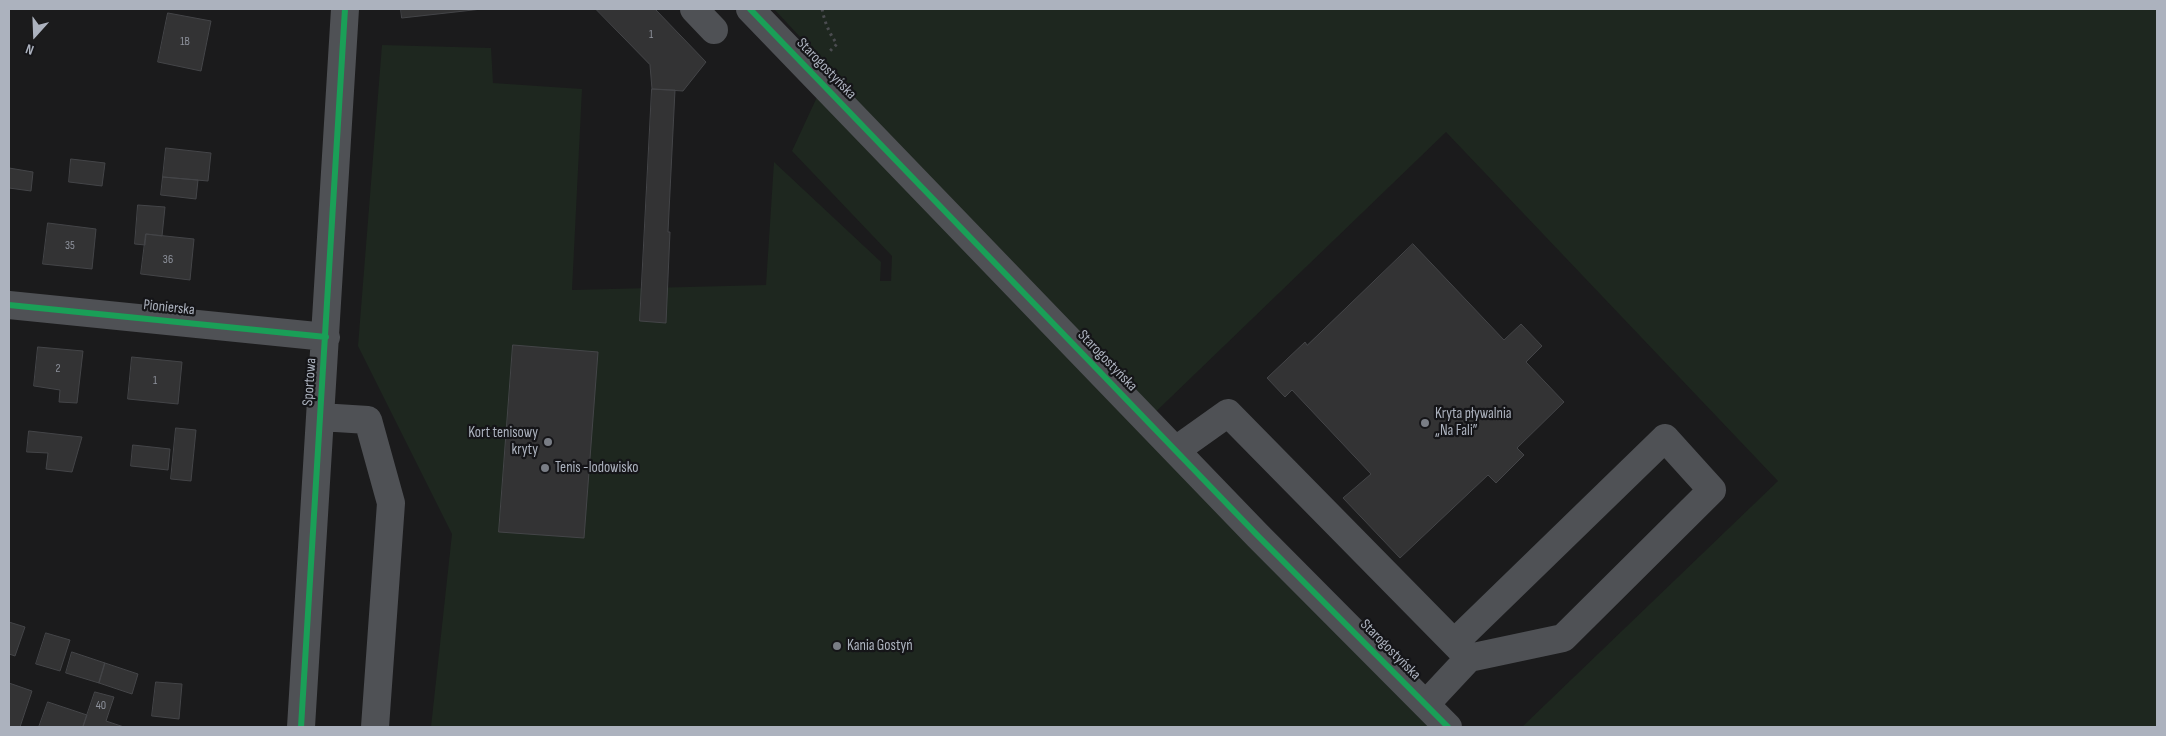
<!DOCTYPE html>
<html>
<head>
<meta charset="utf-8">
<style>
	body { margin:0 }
	#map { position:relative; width:2166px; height:736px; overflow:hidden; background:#1b1b1c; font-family:"Sofia Sans Condensed",sans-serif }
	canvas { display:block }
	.frame { position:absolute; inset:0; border:10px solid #acb2be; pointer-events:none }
	.north { position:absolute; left:10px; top:10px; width:50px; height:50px; -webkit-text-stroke:4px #151518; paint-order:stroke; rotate:200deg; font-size:14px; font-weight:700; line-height:20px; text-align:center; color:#acb2be }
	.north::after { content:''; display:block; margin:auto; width:18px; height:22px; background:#acb2be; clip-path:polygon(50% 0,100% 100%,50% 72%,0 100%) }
</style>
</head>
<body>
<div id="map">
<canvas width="2166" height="736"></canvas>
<div class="frame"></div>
<div class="north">N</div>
</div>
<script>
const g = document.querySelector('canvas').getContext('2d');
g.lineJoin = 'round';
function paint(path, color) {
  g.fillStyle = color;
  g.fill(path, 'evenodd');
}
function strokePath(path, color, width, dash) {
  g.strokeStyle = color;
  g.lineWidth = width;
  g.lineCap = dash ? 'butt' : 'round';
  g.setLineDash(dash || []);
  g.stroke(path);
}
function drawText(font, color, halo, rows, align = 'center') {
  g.font = font + ' "Sofia Sans Condensed",sans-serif';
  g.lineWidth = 4.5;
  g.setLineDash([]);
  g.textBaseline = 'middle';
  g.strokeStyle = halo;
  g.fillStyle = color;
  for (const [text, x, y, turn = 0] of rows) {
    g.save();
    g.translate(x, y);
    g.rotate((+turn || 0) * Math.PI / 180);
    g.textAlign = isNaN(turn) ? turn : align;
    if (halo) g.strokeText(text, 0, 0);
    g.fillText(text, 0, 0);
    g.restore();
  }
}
const green = new Path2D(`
	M774 9H2157V727H1522L1778 481 1446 132 1142 425 1441 727H431L452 534 358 346 382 45 491 48 493 83 582 89 572 290 766 285 774 162 881 262 880 281H891L892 256 792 151 830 69Z`);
const building = new Path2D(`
	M401 9H482L402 18Z
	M596 9H655L706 62 683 91 652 89 650 65Z
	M168 13 211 21 201 71 158 62Z
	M652 89 675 90 668 232H670L666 323 640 321Z
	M166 148 211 153 208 181 163 177Z
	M71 159 105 163 102 186 69 182Z
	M9 168 33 172 31 191 9 188Z
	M163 177 198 180 196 199 161 195Z
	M138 205 165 207 162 236 146 234 145 245 135 244Z
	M48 223 96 229 92 269 43 264Z
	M146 234 194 239 190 280 141 274Z
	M1413 244 1504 340 1521 324 1542 346 1526 362 1564 402 1517 448 1524 455 1496 483 1488 475 1400 558 1343 498 1371 474 1292 390 1285 397 1267 378 1305 342 1307 345Z
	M513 345 598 352 584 538 499 532Z
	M38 347 83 351 77 403 59 402 60 390 34 386Z
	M132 357 182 362 178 404 128 399Z
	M176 428 196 430 191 481 171 479Z
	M29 431 82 437 72 472 46 469 48 453 27 452Z
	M133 445 170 449 168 470 131 466Z
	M9 622 25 627 15 656 9 654Z
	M46 633 70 640 60 671 36 664Z
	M72 652 105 663 99 683 66 673Z
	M105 663 138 674 132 694 99 683Z
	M156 682 182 684 179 719 152 716Z
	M9 683 32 691 20 727H9Z
	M95 692 114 697 106 721 124 727H83Z
	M48 702 87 715 83 727H39Z`);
const path = new Path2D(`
	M822 9C825 23 829 33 837 44L830 51`);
const minor = new Path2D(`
	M694 9 714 30
	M750 9 1258 536 1448 727
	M9 305 326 337
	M320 417 368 420 391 503 375 727
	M1176 450 1228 413 1466 655
	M1426 704 1469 658 1563 638 1712 490 1665 438 1455 642
	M301 727 345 9`);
const cycleway = new Path2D(`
	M750 9 1258 536 1448 727
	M9 305 326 337
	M301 727 345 9`);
const markers = [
	[1425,423,5,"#797d85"],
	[548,442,5,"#797d85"],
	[545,468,5,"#797d85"],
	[837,646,5,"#797d85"]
];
const numberNames = [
	["1",651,35],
	["1B",185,42],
	["35",70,246],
	["36",168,260],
	["2",58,369],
	["1",155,381],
	["40",101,706]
];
const streetNames = [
	["Starogostyńska",826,69,46],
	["Pionierska",169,308,6],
	["Starogostyńska",1107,361,46],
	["Sportowa",310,382,-86],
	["Starogostyńska",1390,650,45]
];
const poiNames = [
	["Kryta pływalnia",1435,414],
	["„Na Fali”",1435,431],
	["Kort tenisowy",538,433,"right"],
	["kryty",538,450,"right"],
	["Tenis -lodowisko",555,468],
	["Kania Gostyń",847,646]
];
paint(green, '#1e271f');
paint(building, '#333334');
strokePath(building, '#444548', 1);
strokePath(path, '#4b4c50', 3, [2.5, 4]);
strokePath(minor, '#4f5155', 28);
strokePath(cycleway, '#1a9f57', 6);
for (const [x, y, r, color] of markers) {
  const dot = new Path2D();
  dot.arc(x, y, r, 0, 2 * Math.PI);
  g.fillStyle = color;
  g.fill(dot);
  strokePath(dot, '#151518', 2);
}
drawText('12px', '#8e929c', null, numberNames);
drawText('15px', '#acb2be', '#151518', streetNames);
drawText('15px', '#acb2be', '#151518', poiNames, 'left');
</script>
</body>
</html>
